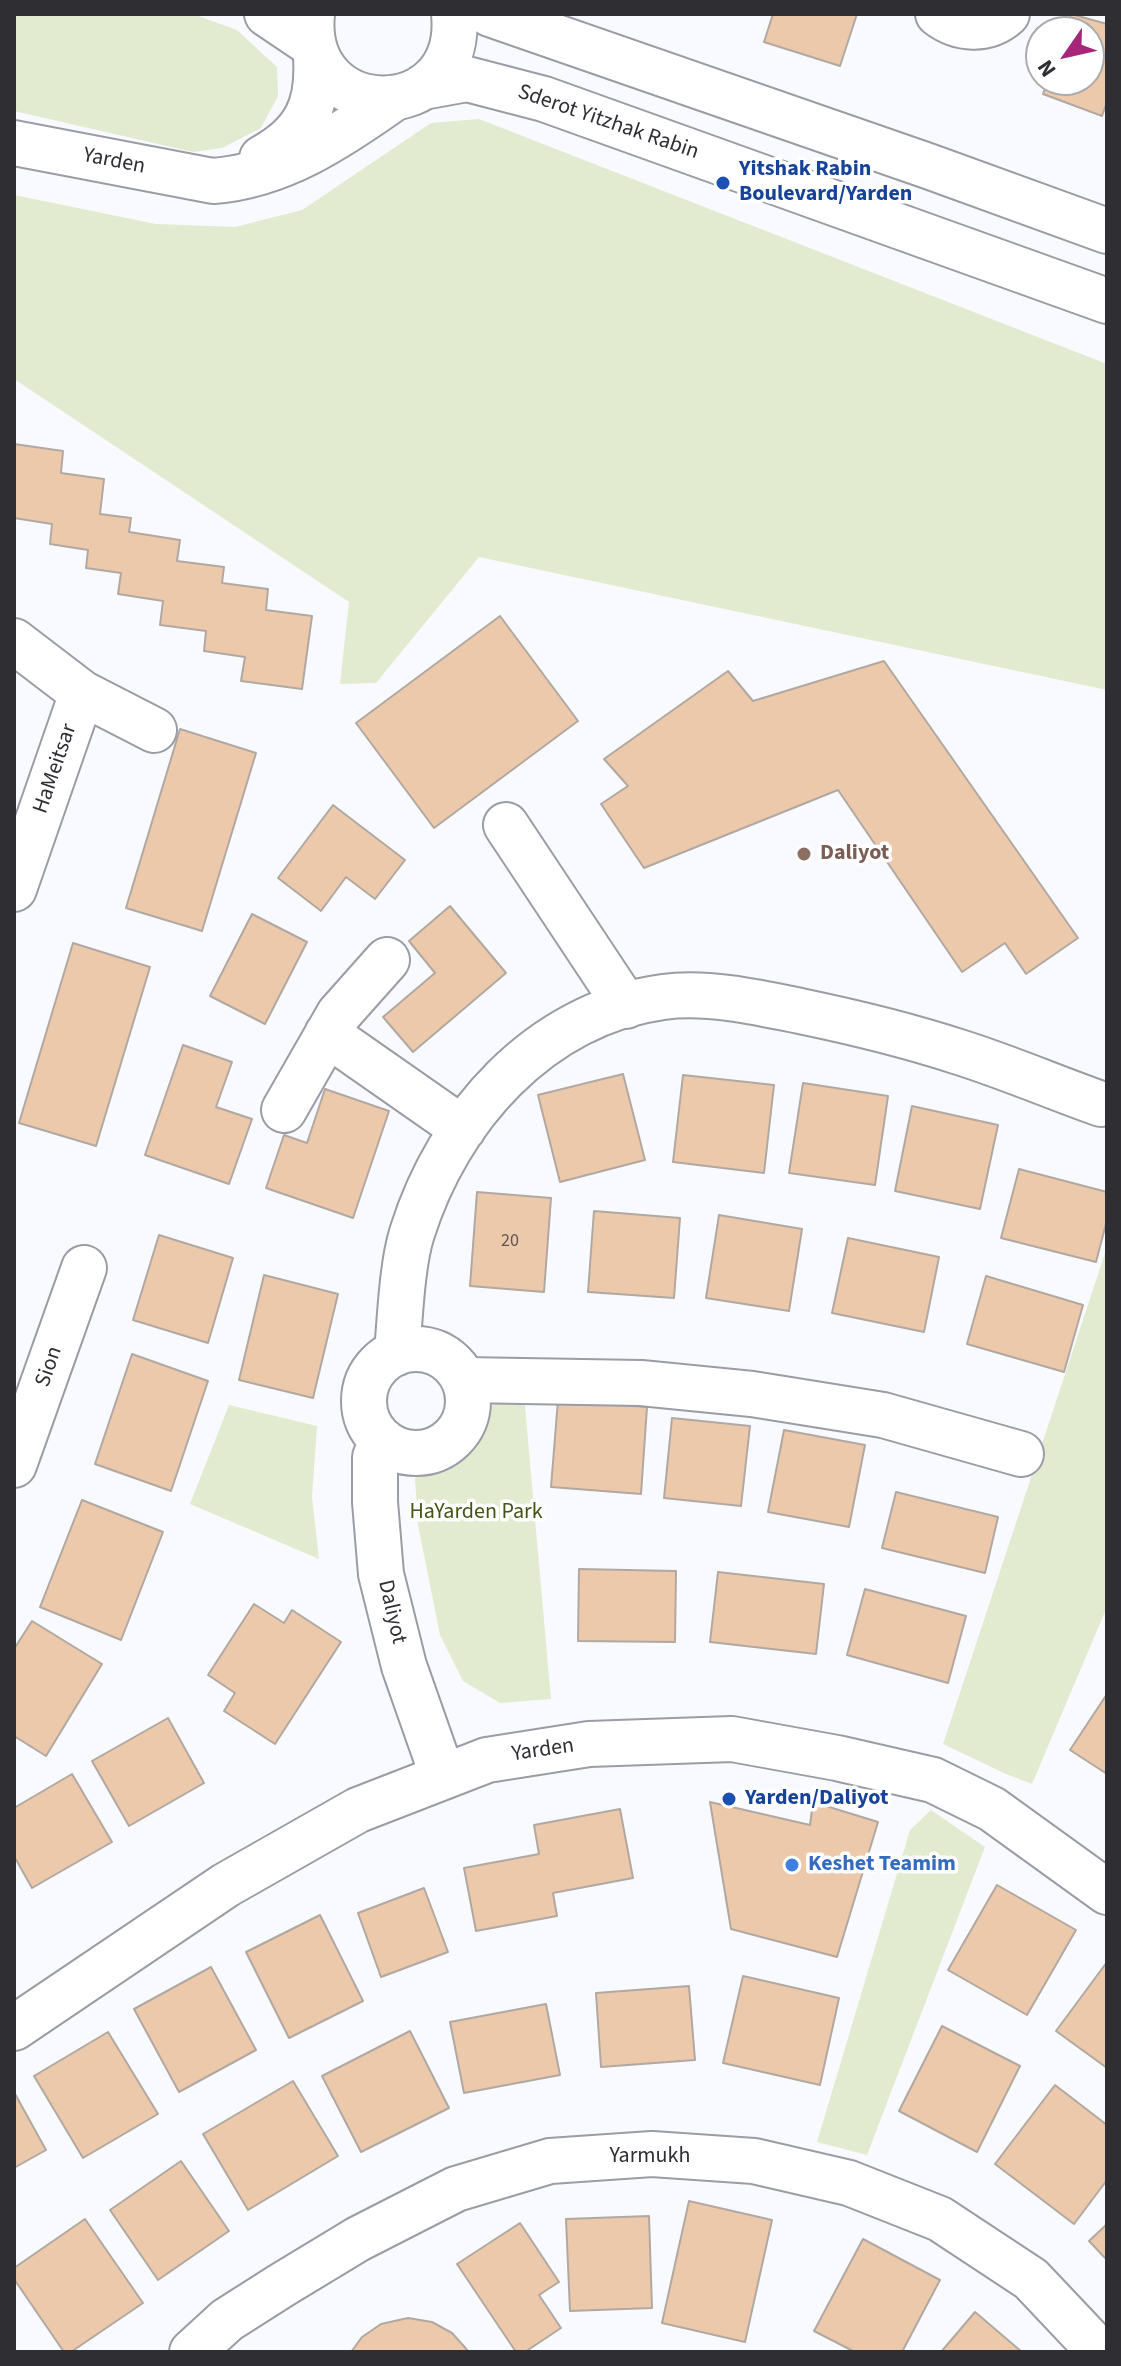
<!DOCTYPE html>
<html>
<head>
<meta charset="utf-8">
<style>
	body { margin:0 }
	#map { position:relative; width:1121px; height:2366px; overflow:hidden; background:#f9faff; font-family:"Source Sans 3",sans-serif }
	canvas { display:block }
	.frame { position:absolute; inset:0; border:16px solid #2e2e33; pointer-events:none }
	.north { position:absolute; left:1025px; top:16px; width:80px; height:80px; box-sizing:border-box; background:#fff; border:2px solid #ababad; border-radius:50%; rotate:236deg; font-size:22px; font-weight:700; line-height:32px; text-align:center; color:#2e2e33 }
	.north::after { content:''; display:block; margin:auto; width:28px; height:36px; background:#a62779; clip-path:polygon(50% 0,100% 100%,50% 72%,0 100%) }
</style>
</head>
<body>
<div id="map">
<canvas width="1121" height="2366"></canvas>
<div class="frame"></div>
<div class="north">N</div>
</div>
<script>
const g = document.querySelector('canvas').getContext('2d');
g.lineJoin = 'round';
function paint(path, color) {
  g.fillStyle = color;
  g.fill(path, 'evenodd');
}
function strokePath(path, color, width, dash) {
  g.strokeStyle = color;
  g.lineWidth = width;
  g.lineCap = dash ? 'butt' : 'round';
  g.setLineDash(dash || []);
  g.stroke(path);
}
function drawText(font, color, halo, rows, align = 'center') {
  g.font = font + ' "Source Sans 3",sans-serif';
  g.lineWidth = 7;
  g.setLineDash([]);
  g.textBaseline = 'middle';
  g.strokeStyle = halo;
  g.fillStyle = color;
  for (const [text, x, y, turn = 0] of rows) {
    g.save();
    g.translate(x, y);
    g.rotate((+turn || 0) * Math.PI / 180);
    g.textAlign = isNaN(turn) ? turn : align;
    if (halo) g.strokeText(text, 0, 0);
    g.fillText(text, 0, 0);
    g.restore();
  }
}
const green = new Path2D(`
	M14 14H193L237 30 277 67 278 96 261 128 222 148 193 152 14 111Z
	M479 119 1107 364V690L479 557 376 683 340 684 349 602 14 379V195L156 224 235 227 302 210 431 123Z
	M1107 1247V1607L1032 1784 1006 1774 943 1744Z
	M524 1395 551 1699 500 1703 463 1681 440 1635 418 1525 415 1479 425 1452 461 1423 499 1402Z
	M229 1405 317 1426 312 1497 319 1559 190 1504Z
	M931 1810 985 1847 867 2155 817 2142 910 1830Z`);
const building = new Path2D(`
	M773 14H857L840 66 764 42Z
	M1071 14 1107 24V102L1102 116 1043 94 1048 80H1089V32H1065Z
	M14 444 63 451 61 473 104 479 100 514 131 518 129 532 180 540 177 561 224 567 222 583 268 589 266 610 312 616 302 689 241 681 245 657 204 651 206 631 160 625 163 601 118 594 121 573 86 568 88 550 50 544 52 524 14 518Z
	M500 616 578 721 434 828 356 723Z
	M884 661 1078 938 1026 974 1005 943 962 972 838 790 644 868 601 804 628 786 604 759 728 671 753 701Z
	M180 729 256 753 202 931 126 908Z
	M333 805 405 860 375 899 346 877 321 911 278 878Z
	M450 906 506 973 413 1052 383 1017 435 973 409 941Z
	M252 914 307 942 265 1024 210 996Z
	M73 943 150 967 96 1146 19 1123Z
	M183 1045 232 1062 216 1107 252 1119 229 1184 145 1155Z
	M623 1074 645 1160 560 1182 538 1095Z
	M683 1075 774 1085 764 1173 673 1162Z
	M803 1083 888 1096 875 1185 789 1173Z
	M325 1089 389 1111 353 1218 266 1188 284 1135 307 1143Z
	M912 1106 998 1125 980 1209 895 1191Z
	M1019 1169 1107 1192V1220L1096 1262 1001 1238Z
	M477 1192 551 1198 544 1292 470 1286Z
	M594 1211 680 1218 674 1298 588 1292Z
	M719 1215 802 1229 789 1311 706 1298Z
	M159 1235 233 1258 208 1343 133 1320Z
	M848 1238 939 1257 924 1332 832 1313Z
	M264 1275 338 1294 313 1398 239 1380Z
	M986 1276 1083 1305 1064 1372 967 1344Z
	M132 1354 208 1381 171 1491 95 1464Z
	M558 1400 647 1407 641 1494 551 1487Z
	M672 1418 750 1426 741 1506 664 1498Z
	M784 1430 865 1445 849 1527 768 1512Z
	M896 1492 998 1517 985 1573 882 1548Z
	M82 1500 163 1532 121 1640 40 1607Z
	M579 1569 676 1571 675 1642 578 1641Z
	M718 1572 824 1584 816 1654 710 1642Z
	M865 1589 966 1616 948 1683 847 1655Z
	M254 1604 284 1623 292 1610 341 1642 275 1744 224 1711 235 1693 208 1675Z
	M32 1621 102 1664 46 1756 14 1736V1649Z
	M1107 1694V1774L1070 1750Z
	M168 1718 204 1783 129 1826 92 1761Z
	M72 1774 112 1842 32 1888 14 1856V1808Z
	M710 1802 810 1825 813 1802 878 1822 837 1957 731 1929Z
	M620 1809 633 1878 553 1893 557 1916 476 1931 464 1868 539 1854 534 1825Z
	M997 1885 1076 1930 1027 2015 948 1970Z
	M424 1888 448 1952 381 1977 358 1913Z
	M320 1915 363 2001 289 2038 246 1952Z
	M1107 1962V2068L1056 2031Z
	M211 1967 256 2050 179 2092 134 2009Z
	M743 1976 839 1998 820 2085 723 2063Z
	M689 1986 695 2060 601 2067 596 1993Z
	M546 2004 560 2075 464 2093 450 2022Z
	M942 2026 1020 2066 977 2152 899 2111Z
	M410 2031 449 2108 361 2152 322 2076Z
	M108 2032 158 2114 83 2158 34 2076Z
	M293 2081 338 2156 248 2210 203 2134Z
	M1055 2085 1107 2125V2180L1074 2224 995 2164Z
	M14 2092 46 2150 14 2168Z
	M181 2161 229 2231 158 2280 110 2210Z
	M689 2201 772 2220 745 2342 662 2323Z
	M649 2216 652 2308 570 2311 566 2219Z
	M85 2219 143 2303 71 2352H64L14 2279V2268Z
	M520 2223 559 2282 539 2295 561 2328 525 2352H516L457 2264Z
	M1107 2224V2260L1089 2241Z
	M863 2239 940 2280 902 2352H855L814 2331Z
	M975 2312 1022 2352H941Z
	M408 2318 432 2322 452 2333 469 2352H351L362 2337 381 2324Z`);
const minor = new Path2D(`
	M938 14C959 30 987 32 1007 14
	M14 143 213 181C281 176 338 138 393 99
	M262 158C306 134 319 105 316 57
	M14 641 82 693 154 730
	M506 825 626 1006
	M14 889 82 693
	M327 1034 463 1129
	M284 1110 339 1014 387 960
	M364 1401a52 52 0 1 1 104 0a52 52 0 1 1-104 0Z
	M397 1353C400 1318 402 1264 412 1233 448 1118 539 1014 663 997 707 991 757 1002 800 1011 853 1022 907 1035 959 1052 1007 1067 1053 1087 1101 1104
	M464 1380 641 1383 752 1394 883 1415 1021 1454
	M383 1441 375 1457V1502L381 1574 404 1666 443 1777
	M14 1465 84 1268
	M14 2028 226 1885 358 1810 487 1760 589 1744 732 1739 837 1758 933 1780 992 1809 1107 1892
	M192 2352 227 2320 282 2285 358 2239 456 2189 550 2161 652 2154 754 2161 849 2183 940 2219 1031 2279 1100 2352`);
const major = new Path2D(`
	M267 14 313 45
	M312 14C301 126 465 127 454 14
	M490 14 928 166 1107 231
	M423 87 467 79 544 99 1107 301`);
const markers = [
	[723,183,8,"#1a4fb4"],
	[804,854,8,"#8d6e63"],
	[729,1799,8,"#1a4fb4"],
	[792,1865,8,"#3f7fe0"]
];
const numberNames = [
	["20",510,1242]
];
const streetNames = [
	["Sderot Yitzhak Rabin",608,123,19],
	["Yarden",114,162,11],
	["HaMeitsar",56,769,-71],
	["Sion",50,1367,-71],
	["Daliyot",391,1612,77],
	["Yarden",543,1751,-8],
	["Yarmukh",650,2157]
];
const transitNames = [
	["Yitshak Rabin",739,170],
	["Boulevard/Yarden",739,195],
	["Yarden/Daliyot",745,1799]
];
const educationNames = [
	["Daliyot",820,854]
];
const parkNames = [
	["HaYarden Park",476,1513]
];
const shopNames = [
	["Keshet Teamim",808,1865]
];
paint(green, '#e2ebd0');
paint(building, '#edc9ab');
strokePath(building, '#b1a8a1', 2);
strokePath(minor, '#9a9ca6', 48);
strokePath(major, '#9a9ca6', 48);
strokePath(minor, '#fff', 44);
strokePath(major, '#fff', 44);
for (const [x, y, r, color] of markers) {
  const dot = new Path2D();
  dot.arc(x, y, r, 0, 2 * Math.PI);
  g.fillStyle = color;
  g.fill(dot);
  strokePath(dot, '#fff', 3);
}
drawText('18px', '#5e5551', null, numberNames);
drawText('22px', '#2e2e33', '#fff', streetNames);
drawText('bold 22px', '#164399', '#fff', transitNames, 'left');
drawText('bold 22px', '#785e54', '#fff', educationNames, 'left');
drawText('22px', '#445416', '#fff', parkNames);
drawText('bold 22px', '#366cbe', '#fff', shopNames, 'left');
</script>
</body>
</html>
